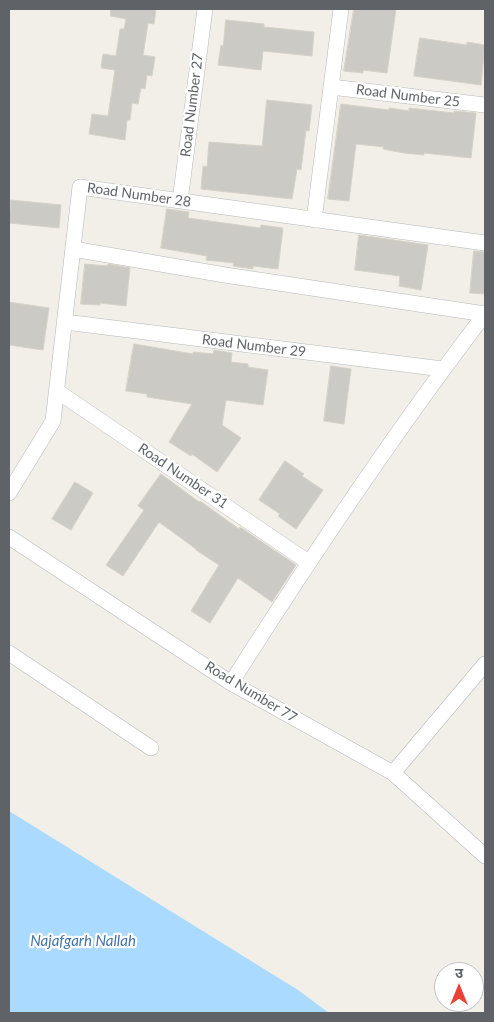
<!DOCTYPE html>
<html>
<head>
<meta charset="utf-8">
<style>
	body { margin:0 }
	#map { position:relative; width:494px; height:1022px; overflow:hidden; background:#f1efe8; font-family:Lato,"Noto Sans Devanagari",sans-serif }
	canvas { display:block }
	.frame { position:absolute; inset:0; border:10px solid #5f6368; pointer-events:none }
	.north { position:absolute; left:434px; top:962px; width:50px; height:50px; box-sizing:border-box; background:#fff; border:1px solid #bfc1c3; border-radius:50%; rotate:0deg; font-size:14px; font-weight:700; line-height:20px; text-align:center; color:#5f6368 }
	.north::after { content:''; display:block; margin:auto; width:18px; height:22px; background:#ea4335; clip-path:polygon(50% 0,100% 100%,50% 72%,0 100%) }
</style>
</head>
<body>
<div id="map">
<canvas width="494" height="1022"></canvas>
<div class="frame"></div>
<div class="north">उ</div>
</div>
<script>
const g = document.querySelector('canvas').getContext('2d');
g.lineJoin = 'round';
function paint(path, color) {
  g.fillStyle = color;
  g.fill(path, 'evenodd');
}
function strokePath(path, color, width, dash) {
  g.strokeStyle = color;
  g.lineWidth = width;
  g.lineCap = dash ? 'butt' : 'round';
  g.setLineDash(dash || []);
  g.stroke(path);
}
function drawText(font, color, halo, rows, align = 'center') {
  g.font = font + ' Lato,sans-serif';
  g.lineWidth = 4.5;
  g.setLineDash([]);
  g.textBaseline = 'middle';
  g.strokeStyle = halo;
  g.fillStyle = color;
  for (const [text, x, y, turn = 0] of rows) {
    g.save();
    g.translate(x, y);
    g.rotate((+turn || 0) * Math.PI / 180);
    g.textAlign = isNaN(turn) ? turn : align;
    if (halo) g.strokeText(text, 0, 0);
    g.fillText(text, 0, 0);
    g.restore();
  }
}
const water = new Path2D(`
	M9 811 298 990 329 1013H9Z`);
const building = new Path2D(`
	M111 9H156L154 24 148 23 143 55 155 57 152 76 147 75 145 89 141 88 138 104 132 103 130 120H127L125 140 89 134 92 114 108 116 115 70 101 68 103 54 116 56 120 29H124L126 19 111 16Z
	M354 9H396L387 73 363 70V73L344 71Z
	M226 20 264 24V27L314 32 312 56 263 51 261 70 218 65 221 45 223 46Z
	M420 38 467 45V42L485 45 481 85 414 76Z
	M267 100 312 105 309 131 306 130 301 170 297 169 292 199 201 189 203 166 207 167 209 142 262 146Z
	M341 104 389 110V108L409 111V108L454 113V111L476 113 471 158 424 153V155L404 153 383 149 384 147 356 144 349 201 328 199Z
	M11 200 61 205 59 228 9 223Z
	M167 209 189 212 188 218 260 228 261 225 283 228 278 269 253 266V269L233 266 234 263 206 260 207 256 161 248Z
	M359 235 428 245 421 290 399 286 400 276 355 270Z
	M474 251 485 252V294L470 293Z
	M85 264 108 266V264L130 268 126 306 100 303V305L81 304Z
	M9 302 49 308 43 350 9 345Z
	M134 344 193 354V352L213 354 214 350 232 353 231 362 248 364V367L268 370 263 405 226 400 222 425 241 438 217 472 192 454 191 456 169 442 192 404 147 397V394L126 391Z
	M331 366 351 369 344 424 324 421Z
	M285 461 304 474 302 476 323 490 296 529 278 516 280 514 259 500Z
	M161 474 199 502 200 501 239 529 240 527 296 565 272 602 238 578 210 623 191 611 219 565 196 550V549L159 522 123 576 106 565 144 510 138 506Z
	M75 482 93 493 71 530 52 519Z`);
const street = new Path2D(`
	M331 87 485 105
	M180 201 205 9
	M314 220 341 9
	M73 249 225 275 485 314
	M65 322 443 369
	M57 391 308 562
	M9 493 53 421 80 187 485 243
	M9 537 231 683 393 773 485 856
	M9 653 151 748
	M231 683C311 557 394 433 485 314
	M393 773 485 664`);
const streetNames = [
	["Road Number 25",408,96,7],
	["Road Number 27",192,105,-83],
	["Road Number 28",139,195,8],
	["Road Number 29",254,346,7],
	["Road Number 31",183,476,34],
	["Road Number 77",251,692,31]
];
const waterNames = [
	["Najafgarh Nallah",83,941]
];
paint(water, '#aadaff');
paint(building, '#cccac5');
strokePath(building, '#d6d1c6', 1);
strokePath(street, '#b5b8bc', 16);
strokePath(street, '#fff', 15);
drawText('14px', '#5f6368', '#fff', streetNames);
drawText('italic 15px', '#4174aa', '#fff', waterNames);
</script>
</body>
</html>
